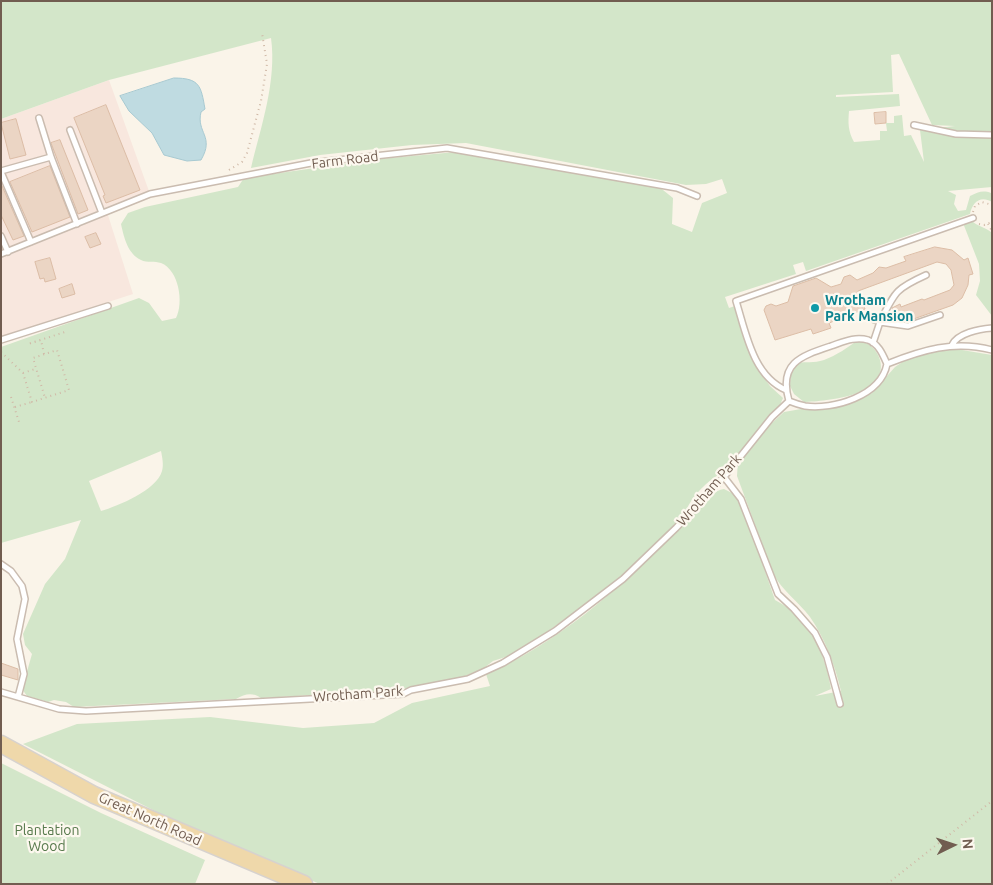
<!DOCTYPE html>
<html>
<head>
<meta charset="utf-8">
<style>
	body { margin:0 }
	#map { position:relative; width:993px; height:885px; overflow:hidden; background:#faf4e9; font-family:Ubuntu,sans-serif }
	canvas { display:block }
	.frame { position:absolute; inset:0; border:2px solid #715d50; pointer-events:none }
	.north { position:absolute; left:928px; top:820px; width:50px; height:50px; -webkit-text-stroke:4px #fdf8ef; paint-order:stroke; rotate:86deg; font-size:14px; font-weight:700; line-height:20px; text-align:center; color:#715d50 }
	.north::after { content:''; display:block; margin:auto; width:18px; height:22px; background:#715d50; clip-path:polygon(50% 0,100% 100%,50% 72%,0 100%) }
</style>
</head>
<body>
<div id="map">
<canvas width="993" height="885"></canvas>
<div class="frame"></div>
<div class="north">N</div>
</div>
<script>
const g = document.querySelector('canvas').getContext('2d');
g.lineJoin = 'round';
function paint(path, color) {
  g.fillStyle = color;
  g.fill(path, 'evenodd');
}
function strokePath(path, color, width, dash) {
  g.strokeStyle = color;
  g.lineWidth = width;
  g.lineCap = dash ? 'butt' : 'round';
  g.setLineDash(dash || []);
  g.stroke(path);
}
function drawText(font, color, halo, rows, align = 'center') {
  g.font = font + ' Ubuntu,sans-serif';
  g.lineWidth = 4.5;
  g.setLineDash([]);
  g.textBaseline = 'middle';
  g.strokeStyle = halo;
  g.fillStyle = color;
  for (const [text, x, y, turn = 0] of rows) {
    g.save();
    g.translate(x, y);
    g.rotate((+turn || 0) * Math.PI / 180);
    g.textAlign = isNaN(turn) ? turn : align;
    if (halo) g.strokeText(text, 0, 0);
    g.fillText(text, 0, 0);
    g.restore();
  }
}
const commercial = new Path2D(`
	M109 80 150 194 107 212 133 294 1 337V119Z`);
const green = new Path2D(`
	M1 1H992V187L948 191 956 195 954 204 958 211 966 210 970 196C978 192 983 190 991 193L992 202C980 195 972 203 970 214L806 271 803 262 793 265 796 274 725 297 729 308 735 306 758 369 770 386 783 398 780 405 723 473C709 478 689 499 685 514L642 559 602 592 518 653 493 661 484 668 465 676 399 690 261 698C252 692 245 694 236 699L74 707 66 702 54 700 48 702 27 696 22 689 32 654 25 645 23 634 45 584 65 559 81 520 1 543V347L139 298 149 303 162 321 176 318C184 303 179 270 161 263 155 261 147 263 141 260 128 254 124 238 121 224L128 213 145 207 238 187 244 178 379 159 456 152 658 186 673 198 672 224 692 232 702 203 727 193 722 179 706 184 686 185 466 143 412 145 320 155 251 168C261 126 277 81 271 38L109 80 1 119ZM899 54 932 125 955 126 920 130 924 162 911 135 904 136 902 115 894 116V123H886L887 131H880V140L854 142C848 131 848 123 849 111L900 106 899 94 836 97V95L893 92 891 55ZM161 451C162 456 164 465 162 471 157 490 118 506 101 511L89 481Z
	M972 221C978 227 986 227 992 233V316L976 295 980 281 979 264 963 223Z
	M858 340C868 342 877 349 880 360 889 396 827 401 804 402L794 394 790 386C791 352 803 367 824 360 837 355 847 348 858 340Z
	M950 348 992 355V884H320L212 840 23 744 77 724 210 717 303 728 374 723 412 703 490 686 486 674C556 644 615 592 669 539 683 526 706 491 724 489L736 495 742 504 775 600C809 617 825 652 831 689L815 696 841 691C835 666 825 638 810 617 798 601 782 591 773 573L737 476 738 461 762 432 784 412 801 409 822 410 854 402 872 393 895 367 904 361 932 351Z
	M1 763 101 813 205 860 195 884H1Z`);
const water = new Path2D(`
	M174 78C200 78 201 86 205 109L201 112C196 133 215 136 201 160L187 161 164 155 152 133 129 111 120 96Z`);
const building = new Path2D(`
	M106 105 140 190 106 203 103 196 105 195 74 118Z
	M886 112V123L875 124 874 113Z
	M16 119 26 155 10 159 1 123Z
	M60 140 88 210 78 214 51 143Z
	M50 166 70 217 32 232 10 182Z
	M2 186 24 236 13 240 1 215Z
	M96 233 101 244 90 248 85 237Z
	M935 247 952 250 964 260 968 258 973 274 969 275 968 285 962 298 953 305 908 321 906 318 897 320 892 308 900 304 901 307 922 299 924 300 950 290 954 285 951 270 946 264 937 262 858 291 865 309 829 323 831 328 813 334 811 329 775 340 764 310 766 306 771 304 776 306 788 302 793 286 816 278 831 287 841 284 844 277 850 275 857 280 873 273 879 267 886 268 906 261 904 257Z
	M50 258 56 279 45 282 44 278 40 279 35 262Z
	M72 284 75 294 62 298 59 289Z
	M1 663 18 669V680L1 675Z`);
const path = new Path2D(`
	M229 170 242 162 247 153 261 101 267 64 262 33
	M973 212 975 206 982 202 992 205
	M979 224 984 225 992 222
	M988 224 992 231
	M1 352 23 373 32 402 69 390 57 350 33 358 45 398
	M44 354 41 340 28 344 65 332
	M23 373 35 369
	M11 397 19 422
	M15 407 32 402
	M887 884 992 801`);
const lane = new Path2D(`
	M39 118 51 157 77 224
	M914 125 956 134 992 135
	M70 130 102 213
	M1 171 51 157
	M1 172 31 242
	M1 236 8 252
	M1 254 150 194 311 163 447 148 677 188 697 196
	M870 318 880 322C895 292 895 289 926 275
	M1 340 108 306
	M873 343 880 322 908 326 940 315
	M952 345C958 333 979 329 992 328
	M786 390C753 376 746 333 736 301L973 218
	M789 401C794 403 800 405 805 406 833 410 881 396 887 364
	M724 477 741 499 778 594 794 609 815 633 827 657 840 704
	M1 564 11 571 22 586 25 599 17 639 24 674 18 697
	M1 692 59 709 86 711 403 694 411 690 468 679 503 663 555 631 623 579 676 528 724 477 772 417 789 401C778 363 801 356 831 346 843 342 855 336 868 340 879 344 883 355 887 364 922 350 954 340 992 350`);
const primary = new Path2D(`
	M1 744 94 795 304 884`);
const markers = [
	[815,308,5,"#0f9aa8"]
];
const streetNames = [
	["Farm Road",345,160,-7],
	["Wrotham Park",709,490,-49],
	["Wrotham Park",358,694,-4],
	["Great North Road",150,819,24]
];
const cultureNames = [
	["Wrotham",825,300],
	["Park Mansion",825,316]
];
const parkNames = [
	["Plantation",47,830],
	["Wood",47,846]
];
paint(commercial, '#f8e7de');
paint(green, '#d3e6c9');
paint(water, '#bfdbe1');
strokePath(water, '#a7c9d1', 1);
paint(building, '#ebd5c4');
strokePath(building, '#dcbda6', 1);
strokePath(lane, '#cabcb0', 8);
strokePath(primary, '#d7d2ce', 19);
strokePath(path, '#d0b9a7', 2, [1, 4]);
strokePath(lane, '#fff', 5);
strokePath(primary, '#efd8aa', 16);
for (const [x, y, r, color] of markers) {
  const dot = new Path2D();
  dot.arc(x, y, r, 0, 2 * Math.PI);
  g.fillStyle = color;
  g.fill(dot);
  strokePath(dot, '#fdf8ef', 2);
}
drawText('14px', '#715d50', '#fdf8ef', streetNames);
drawText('bold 14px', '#0d838f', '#fdf8ef', cultureNames, 'left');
drawText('14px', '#587a4d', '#fdf8ef', parkNames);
</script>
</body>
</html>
